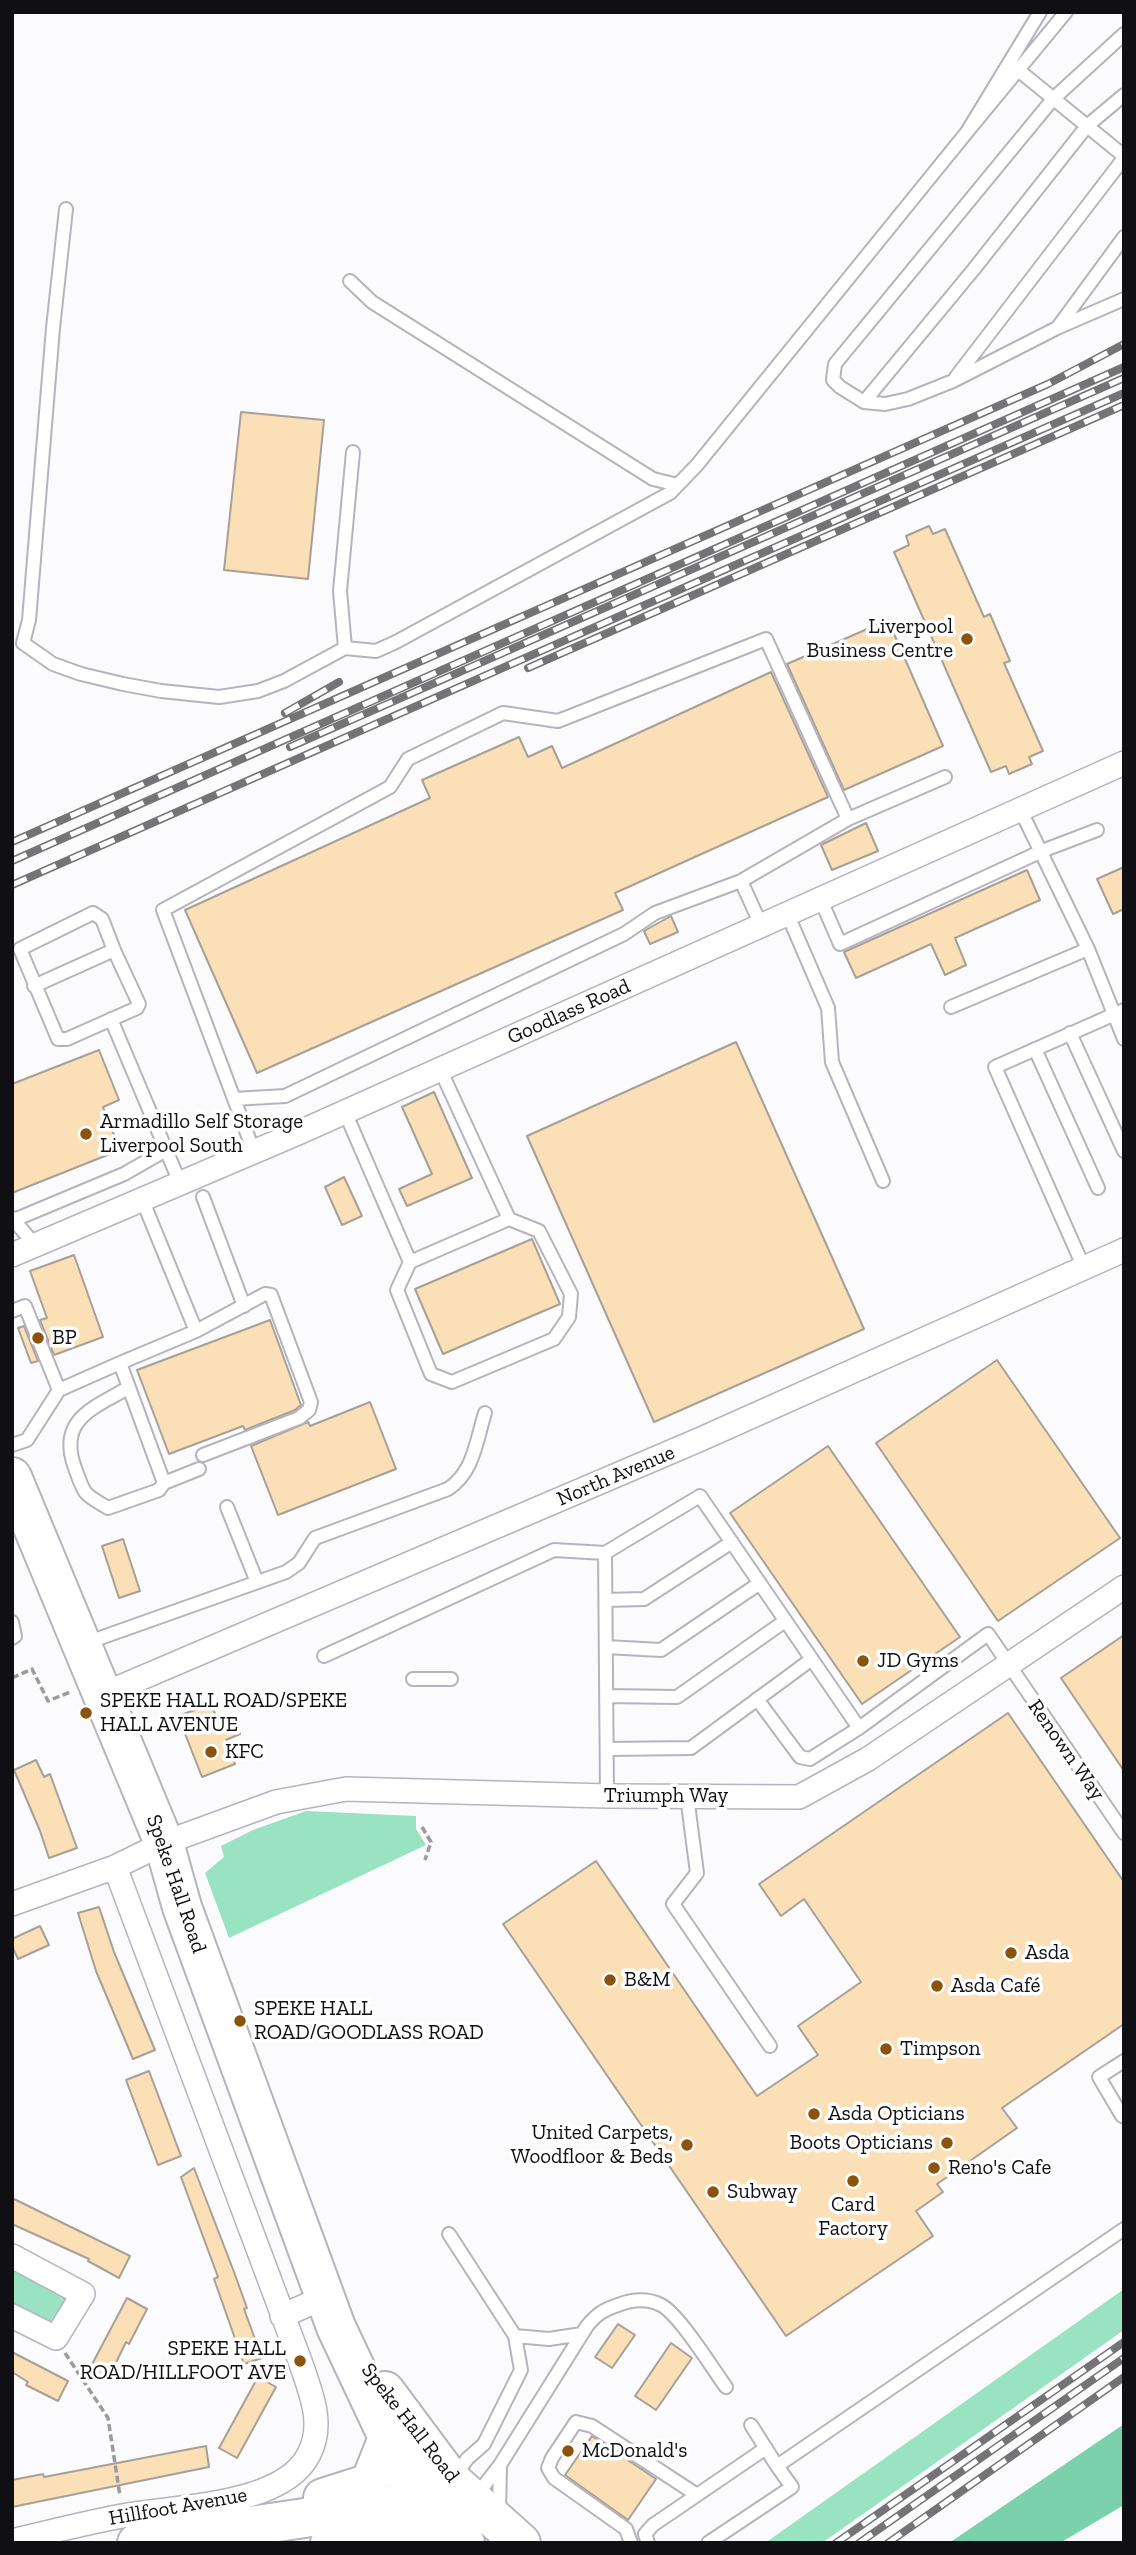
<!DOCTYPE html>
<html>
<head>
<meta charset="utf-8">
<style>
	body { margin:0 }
	#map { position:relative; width:1136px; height:2555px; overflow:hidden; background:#fbfbfd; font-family:"Zilla Slab",serif }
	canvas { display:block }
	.frame { position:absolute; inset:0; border:14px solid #101014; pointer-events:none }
</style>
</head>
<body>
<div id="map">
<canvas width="1136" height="2555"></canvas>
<div class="frame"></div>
</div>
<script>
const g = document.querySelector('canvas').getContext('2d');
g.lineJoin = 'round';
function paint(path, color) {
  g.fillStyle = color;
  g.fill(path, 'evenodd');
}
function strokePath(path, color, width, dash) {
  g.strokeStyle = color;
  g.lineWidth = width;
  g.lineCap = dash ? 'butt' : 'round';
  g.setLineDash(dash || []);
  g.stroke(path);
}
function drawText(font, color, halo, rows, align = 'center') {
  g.font = font + ' "Zilla Slab",serif';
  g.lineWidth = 7;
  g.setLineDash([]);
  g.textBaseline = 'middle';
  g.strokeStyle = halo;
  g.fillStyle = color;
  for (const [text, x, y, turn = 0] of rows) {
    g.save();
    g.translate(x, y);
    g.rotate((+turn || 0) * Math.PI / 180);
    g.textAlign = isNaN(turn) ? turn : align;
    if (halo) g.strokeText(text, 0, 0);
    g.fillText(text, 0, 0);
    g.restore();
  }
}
const green = new Path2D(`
	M306 1811 416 1816V1829L426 1845 229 1938 205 1873 224 1857 221 1846 253 1830Z
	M12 2256 83 2294 56 2338 12 2316Z
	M1124 2289V2330L822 2543H765Z`);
const forest = new Path2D(`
	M1124 2424V2505L1060 2543H949Z`);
const building = new Path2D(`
	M241 412 324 420 308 579 224 570Z
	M929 526 933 534 945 529 984 617 990 614 1010 661 1004 663 1043 751 1029 757 1032 764 1009 774 1006 766 991 772 894 552 909 545 906 536Z
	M888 620 943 746 844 790 787 664Z
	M771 672 828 797 615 893 623 910 257 1073 185 910 430 798 422 780 519 737 528 757 552 746 562 768Z
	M866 823 878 851 832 870 821 845Z
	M1124 867V909L1113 914 1097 879Z
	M1027 870 1040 900 955 938 966 965 945 975 931 944 856 978 844 952Z
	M671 916 678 932 650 944 644 931Z
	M736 1042 864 1329 654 1422 527 1136Z
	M99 1050 119 1100 103 1107 120 1150 12 1193V1084Z
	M434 1092 472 1178 407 1206 399 1189 432 1174 402 1107Z
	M344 1177 362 1216 342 1225 325 1187Z
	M532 1239 560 1304 443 1354 415 1289Z
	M74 1255 103 1337 54 1355 40 1320 47 1318 30 1271Z
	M270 1320 301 1405 295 1410 245 1430 243 1426 169 1454 137 1370Z
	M24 1326 38 1361 31 1363 18 1328Z
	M997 1360 1120 1538 998 1621 876 1443Z
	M370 1402 396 1469 278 1515 251 1446 308 1422 310 1426Z
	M828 1446 960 1637 862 1704 730 1513Z
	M123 1539 140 1591 119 1598 102 1546Z
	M1124 1635V1771L1061 1678Z
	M211 1704 218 1721 233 1715 240 1734 226 1740 235 1764 202 1777 178 1716Z
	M1008 1713 1124 1882V2024L1002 2108 1017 2128 937 2184 943 2192 916 2211 933 2236 786 2336 503 1924 596 1861 757 2096 818 2055 798 2026 861 1982 804 1899 781 1916 759 1884Z
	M36 1760 44 1777 50 1774 77 1848 49 1858 40 1831 14 1770Z
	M99 1907 114 1952 155 2050 133 2059 96 1971 78 1913Z
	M40 1926 49 1945 18 1959 12 1946V1939Z
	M149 2071 181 2156 158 2165 126 2080Z
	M194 2168 234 2272 247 2308 244 2309 262 2358 244 2364 214 2279 218 2277 181 2177Z
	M12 2198 130 2256 119 2278 88 2261 89 2259 12 2224Z
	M127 2298 147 2309 129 2344 126 2342 108 2379 89 2370Z
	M618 2324 635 2335 612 2368 595 2357Z
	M671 2343 692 2358 656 2410 635 2396Z
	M12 2352 68 2381 58 2401 26 2385 28 2382 12 2372Z
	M258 2377 276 2387 237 2458 219 2448Z
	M592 2436 656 2479 628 2520 565 2475Z
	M206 2446 209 2467 12 2507V2480L43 2474 44 2477Z`);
const path = new Path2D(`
	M12 1678 32 1669 48 1701 70 1692
	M422 1827 431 1842 425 1860
	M65 2353 108 2418 120 2496`);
const service = new Path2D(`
	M1040 12 967 132 1066 12
	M1124 34 1053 99 835 364 833 380 840 387 864 402 885 404 908 399 953 381 1057 328 1124 299
	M1012 65 1124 156
	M66 209 53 328 29 620 23 643 53 664 81 674 123 684 161 691 219 697 258 691 284 681 345 648 376 651 396 642 670 493 697 465 967 132
	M350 281 372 302 653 479 678 485
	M1058 327 1124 237
	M956 377 1124 158
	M864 402 974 269 1087 126 1124 95
	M345 648 340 591 353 452
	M848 819 945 777
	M741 881 761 925
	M820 898 840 944 1042 851 1097 830
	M787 913 828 1008 832 1062 883 1181
	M1088 949 1124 1039
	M34 986 114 950 139 1004 137 1008 67 1039H58L20 949 93 913 102 919 114 950
	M951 1007 1088 949 1020 809
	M111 1019 180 1183
	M1070 1033 1124 1151
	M1035 1049 1098 1188
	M234 1099 285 1096 624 934 655 913 741 881 848 819 766 639 558 721 503 713 408 759 390 787 163 910 254 1152
	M345 1112 410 1262 509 1219 440 1069
	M203 1197 244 1306
	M12 1218 35 1245
	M14 1220 124 1174 166 1150
	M410 1262 397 1290 431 1374 452 1382 554 1339 569 1317 571 1294 539 1231 509 1219
	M1084 1268 995 1067 1124 1010
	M12 1311 25 1306 59 1390 27 1440 12 1445
	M196 1331 265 1294 271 1295 311 1402 309 1410 299 1418 203 1455
	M120 1363 196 1331 142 1199
	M128 1388C93 1408 57 1420 75 1468 85 1496 83 1493 108 1508L159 1490 164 1483 199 1469
	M59 1390 120 1363 164 1483
	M227 1507 257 1582
	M605 1553 700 1496 859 1728
	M606 1600 644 1599 732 1542
	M12 1622 15 1636 12 1638
	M86 1643 286 1572 299 1563 315 1538 448 1489C474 1472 476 1441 485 1413
	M606 1647 661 1650 760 1583
	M324 1656 554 1550 605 1553 607 1796
	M413 1679H451
	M606 1696 677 1697 785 1621
	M757 1699 800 1757 810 1759 859 1728 988 1634 1124 1833
	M607 1749 691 1748 812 1659
	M687 1796 697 1873 673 1904 770 2046
	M1122 2116 1099 2077 1124 2061
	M449 2234 515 2336 521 2370 484 2444 467 2459 454 2478
	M515 2336 549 2339 582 2334
	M751 2425 777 2466 1124 2229
	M476 2496 500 2465 587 2326C597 2314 603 2310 618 2305 631 2300 647 2298 661 2305 679 2314 712 2368 726 2387
	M499 2514 500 2466
	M631 2543 626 2529 554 2478 548 2468 552 2458 576 2422 592 2426 697 2495
	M648 2543 645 2534 653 2525 766 2448
	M708 2543 792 2487 777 2466`);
const minor = new Path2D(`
	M12 1255 298 1133 1124 763
	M104 1694 701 1439 1124 1250
	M12 1904 115 1867 164 1843 276 1802 346 1789 607 1796 799 1797 868 1759 1124 1587
	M12 2256 83 2294 56 2338 12 2316
	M282 2316 325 2297
	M12 2541C49 2532 85 2523 122 2516 174 2506 283 2507 309 2454 325 2423 310 2391 300 2361L115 1867`);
const trunk = new Path2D(`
	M12 1477 164 1843 182 1907 336 2327 418 2501 465 2543
	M385 2391 452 2481 521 2543
	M323 2498 370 2483 388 2438
	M137 2543 418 2501 452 2481
	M330 2543C374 2538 418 2533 457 2509`);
const rail = new Path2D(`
	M528 668 1124 405
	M285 713 339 682
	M290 747 1124 378
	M12 842 1048 384 1124 344
	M12 861 1124 367
	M12 885 1124 393
	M836 2543 1124 2342
	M859 2543 1124 2358
	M888 2543 1124 2377`);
const markers = [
	[967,639,7,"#8c530a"],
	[86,1134,7,"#8c530a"],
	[38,1338,7,"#8c530a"],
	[863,1661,7,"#8c530a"],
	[86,1713,7,"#8c530a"],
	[211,1752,7,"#8c530a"],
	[1011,1953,7,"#8c530a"],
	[610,1980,7,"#8c530a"],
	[937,1986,7,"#8c530a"],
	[240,2021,7,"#8c530a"],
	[886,2049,7,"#8c530a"],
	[814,2114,7,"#8c530a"],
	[947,2143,7,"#8c530a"],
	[687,2145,7,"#8c530a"],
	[934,2168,7,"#8c530a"],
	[853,2181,7,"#8c530a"],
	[713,2192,7,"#8c530a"],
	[300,2361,7,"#8c530a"],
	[568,2451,7,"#8c530a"]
];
const poiNames = [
	["Liverpool",953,627,"right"],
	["Business Centre",953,651,"right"],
	["Armadillo Self Storage",100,1122],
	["Liverpool South",100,1146],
	["BP",52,1338],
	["JD Gyms",877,1661],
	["SPEKE HALL ROAD/SPEKE",100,1701],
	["HALL AVENUE",100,1725],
	["KFC",225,1752],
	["Asda",1025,1953],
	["B&M",624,1980],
	["Asda Café",951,1986],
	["SPEKE HALL",254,2009],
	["ROAD/GOODLASS ROAD",254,2033],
	["Timpson",900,2049],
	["Asda Opticians",828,2114],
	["United Carpets,",673,2133,"right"],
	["Woodfloor & Beds",673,2157,"right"],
	["Boots Opticians",933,2143,"right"],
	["Reno's Cafe",948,2168],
	["Subway",727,2192],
	["Card",853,2205,"center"],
	["Factory",853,2229,"center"],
	["SPEKE HALL",286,2349,"right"],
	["ROAD/HILLFOOT AVE",286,2373,"right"],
	["McDonald's",582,2451]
];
const streetNames = [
	["Goodlass Road",569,1012,-24],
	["North Avenue",616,1476,-23],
	["Renown Way",1066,1750,55],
	["Triumph Way",666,1796],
	["Speke Hall Road",176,1884,71],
	["Speke Hall Road",410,2423,52],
	["Hillfoot Avenue",178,2507,-10]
];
paint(green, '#99e3c2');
paint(forest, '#7bd1ac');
paint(building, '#fadfb7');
strokePath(building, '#a7a096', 2);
strokePath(service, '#b3b4bf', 16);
strokePath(minor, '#b3b4bf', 26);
strokePath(trunk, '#b3b4bf', 42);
strokePath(path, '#9b9b9e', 3.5, [7, 3.5]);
strokePath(service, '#fff', 12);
strokePath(minor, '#fff', 23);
strokePath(trunk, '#fff', 38);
strokePath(rail, '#747477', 8);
strokePath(rail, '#fff', 5, [16]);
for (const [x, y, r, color] of markers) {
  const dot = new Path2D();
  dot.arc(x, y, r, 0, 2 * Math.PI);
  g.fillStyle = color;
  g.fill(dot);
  strokePath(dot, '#fff', 2.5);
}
drawText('21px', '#101014', '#fff', poiNames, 'left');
drawText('21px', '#101014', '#fff', streetNames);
</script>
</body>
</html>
